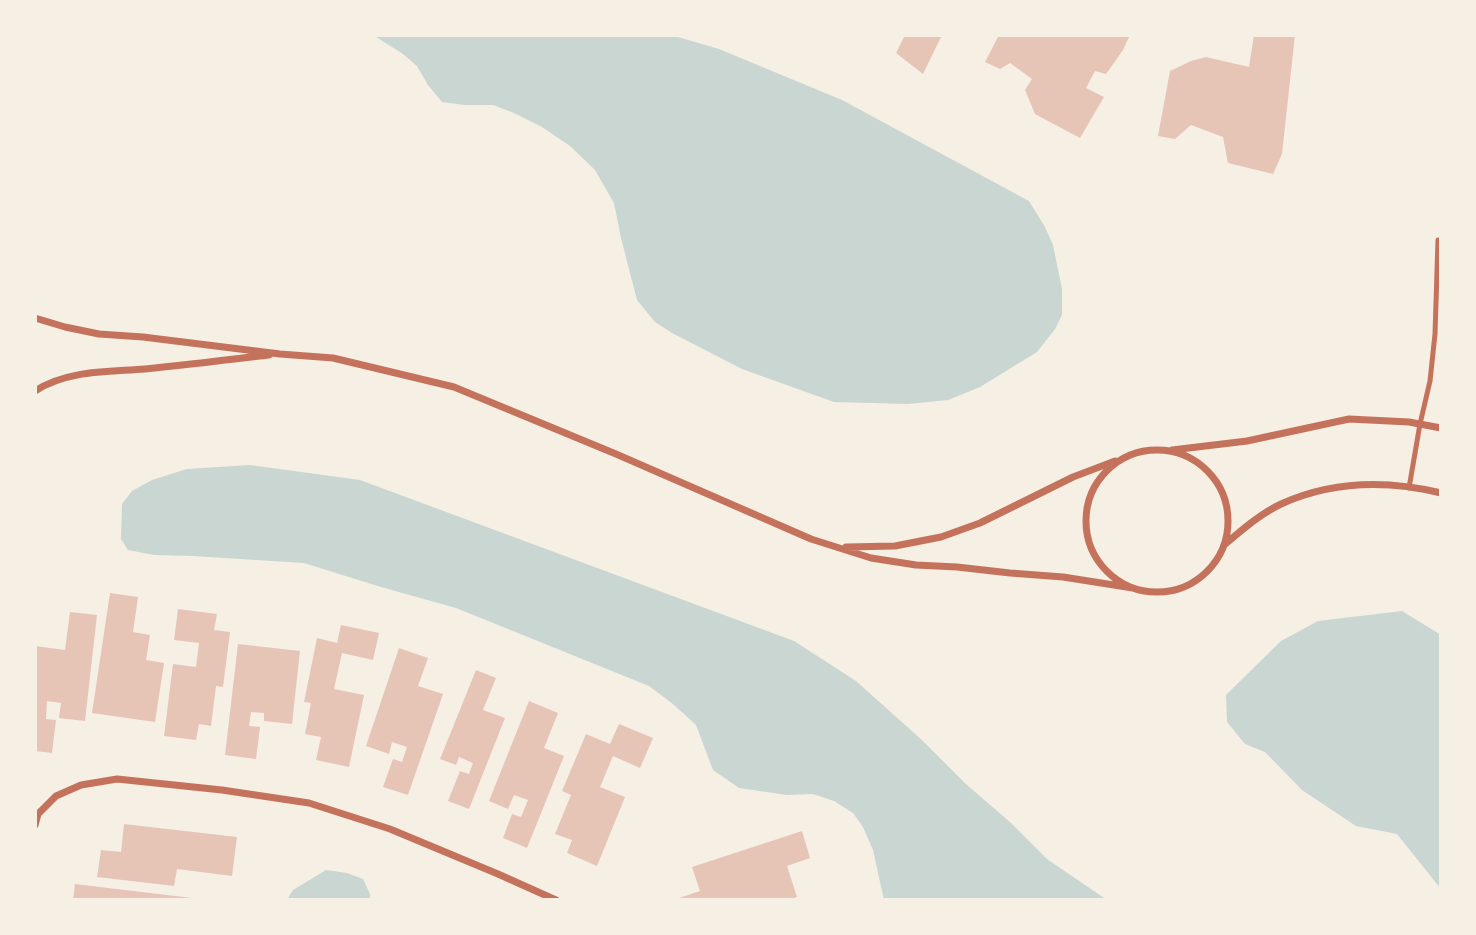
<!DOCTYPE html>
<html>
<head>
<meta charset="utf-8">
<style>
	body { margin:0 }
	#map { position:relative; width:1476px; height:935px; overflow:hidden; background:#f6efe4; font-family:Cabin,sans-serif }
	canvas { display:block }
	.frame { position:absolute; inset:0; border:37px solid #f6efe4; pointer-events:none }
</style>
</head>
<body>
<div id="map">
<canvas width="1476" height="935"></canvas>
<div class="frame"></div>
</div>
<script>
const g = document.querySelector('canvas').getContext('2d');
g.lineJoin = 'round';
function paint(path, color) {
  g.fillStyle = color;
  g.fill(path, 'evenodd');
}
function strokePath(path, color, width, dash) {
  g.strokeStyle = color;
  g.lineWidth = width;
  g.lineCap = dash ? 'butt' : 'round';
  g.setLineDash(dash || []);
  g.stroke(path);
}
const water = new Path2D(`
	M373 35H671L719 49 842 100 1029 201 1045 227 1053 245 1062 289V315L1055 329 1037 352 980 387 948 400 908 404 834 402 742 369 672 333 655 322 637 300 621 238 614 203 595 170 570 146 542 127 514 113 493 105H464L442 102 428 85 417 66 403 54Z
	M250 465 360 480 794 641 856 681 923 741 967 785 1011 823 1047 859 1107 900H884L873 850 863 827 853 813 834 801 813 794 787 795 739 788 713 770 696 725 673 704 649 686 456 608 381 587 304 563 193 556 154 555 128 550 121 539 122 504 132 491 152 480 187 469Z
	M1402 611 1441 635V889L1397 834 1356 826 1302 790 1265 752 1245 744 1227 722 1226 695 1281 641 1318 621Z
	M326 870 347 873 363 879 370 894V900H287L293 890Z`);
const building = new Path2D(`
	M905 35H942L923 74 896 53Z
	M999 35H1130L1123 50 1106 74 1095 71 1086 88 1104 97 1080 138 1035 114 1025 90 1032 79 1010 63 1000 69 985 62Z
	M1254 35H1295L1282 154 1273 174 1228 163 1223 137 1191 125 1175 139 1158 136 1170 71 1191 61 1206 57 1249 67Z
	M110 593 138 597 133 632 150 635 146 660 164 663 155 722 92 713Z
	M178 609 217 614 214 630 230 632 223 687 216 686 211 726 199 724 196 740 164 736 173 664 196 667 199 643 174 640Z
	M70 612 97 615 85 721 59 718 61 703 47 701 46 719 56 720 52 753 35 751V646L65 650Z
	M341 625 379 633 373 660 342 653 334 689 364 695 349 767 316 760 321 737 305 734 311 703 304 702 317 638 337 643Z
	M238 644 300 651 292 724 264 721V713L251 712 249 726 260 727 256 759 225 755Z
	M399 648 428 658 418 686 443 694 408 795 383 787 393 759 402 762 407 747 392 742 389 754 366 746Z
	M476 670 496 678 483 710 505 718 469 809 448 801 460 771 469 774 473 763 459 757 456 765 440 759Z
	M529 701 558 713 544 748 564 756 527 848 503 838 512 814 521 817 528 800 514 795 508 809 489 801Z
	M619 724 653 738 640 768 613 756 600 787 625 797 597 866 567 853 572 840 555 834 571 795 562 791 586 734 610 744Z
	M124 824 237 837 232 876 177 869 174 886 97 877 101 850 121 852Z
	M802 831 810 858 787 866 797 897 787 900H673L700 891 692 867Z
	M75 884 192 898 191 900H73Z`);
const service = new Path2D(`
	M1409 488 1420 424 1430 381 1435 334 1438 240`);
const minor = new Path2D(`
	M35 318 65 327 99 334 143 337 280 354 333 358 454 387 616 454 811 539 871 558 916 565 957 567 1010 573 1063 577 1133 588
	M35 391C67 370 108 372 145 369 186 365 227 360 269 355
	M1172 450 1247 441 1349 419 1409 422 1441 428
	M1086 521a71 71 0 1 1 142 0a71 71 0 1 1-142 0Z
	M1224 545C1242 530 1260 514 1281 504 1332 481 1387 480 1441 493
	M846 547 895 546 941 537 980 523 1073 477 1115 461
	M35 825 38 814 56 796 81 785 117 779 222 790 309 803 390 829 498 874 556 900`);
paint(water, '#c9d6d2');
paint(building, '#e6c5b7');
strokePath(service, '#c5725c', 5);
strokePath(minor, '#c5725c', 7);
</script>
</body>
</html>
